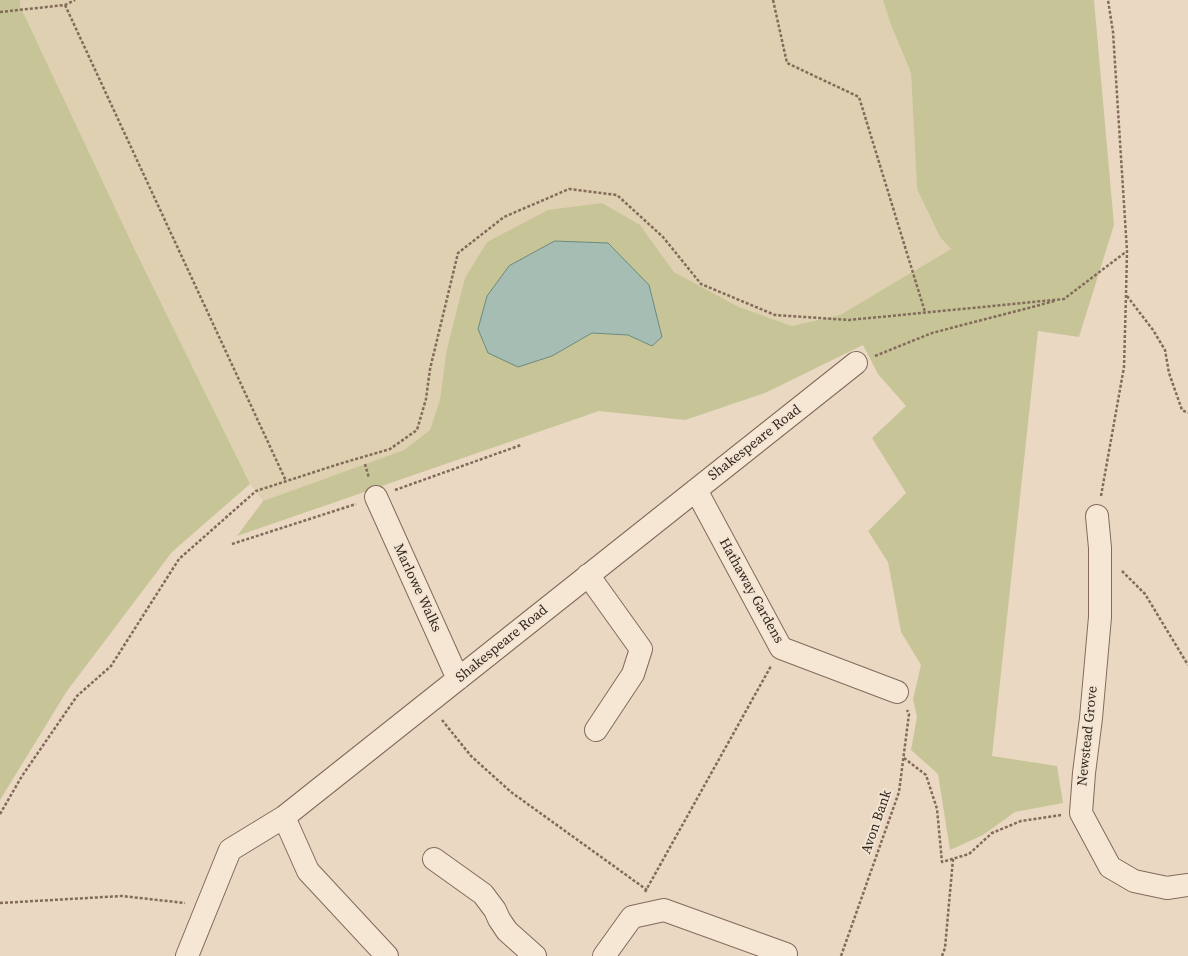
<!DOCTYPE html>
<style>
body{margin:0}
canvas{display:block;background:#ead8c3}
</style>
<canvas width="1188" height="956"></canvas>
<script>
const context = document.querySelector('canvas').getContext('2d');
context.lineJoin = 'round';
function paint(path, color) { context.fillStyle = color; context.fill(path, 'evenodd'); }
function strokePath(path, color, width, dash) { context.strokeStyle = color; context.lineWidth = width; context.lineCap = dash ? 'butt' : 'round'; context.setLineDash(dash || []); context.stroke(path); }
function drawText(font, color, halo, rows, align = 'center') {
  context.font = font + ' "Source Serif 4",serif'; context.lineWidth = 4; context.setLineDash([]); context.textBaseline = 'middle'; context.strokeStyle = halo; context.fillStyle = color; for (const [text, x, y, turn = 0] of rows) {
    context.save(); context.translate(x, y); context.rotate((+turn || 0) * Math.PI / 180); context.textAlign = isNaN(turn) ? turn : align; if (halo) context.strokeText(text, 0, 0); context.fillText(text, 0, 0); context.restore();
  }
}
const farmland = new Path2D(`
 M 20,0 L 883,0 L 891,25 L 911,73 L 917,189 L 940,237 L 951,249 L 840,315 L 792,326 L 739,307 L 674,272 L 640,225 L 446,353 L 440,399 L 430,430 L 404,450 L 263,501 L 250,484 L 135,250 L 20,6 Z`);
const green = new Path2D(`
 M 0,0 L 20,0 L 20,6 L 135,250 L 250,484 L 172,552 L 67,691 L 0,800 Z
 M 883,0 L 1094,0 L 1114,225 L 1079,337 L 1038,331 L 992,756 L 1057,766 L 1063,803 L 1015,812 L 983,835 L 950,850 L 938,774 L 911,750 L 917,717 L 913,699 L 921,665 L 901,632 L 888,562 L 868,531 L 906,493 L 872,438 L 906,406 L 878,374 L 863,345 L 765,393 L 685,420 L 599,411 L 237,536 L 263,501 L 404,450 L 430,430 L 440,399 L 446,353 L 465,278 L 487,242 L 548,210 L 602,203 L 640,225 L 674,272 L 739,307 L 792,326 L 840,315 L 951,249 L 940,237 L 917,189 L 911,73 L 891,25 ZM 649,285 L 652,346 L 628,335 L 592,333 Z`);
const water = new Path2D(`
 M 555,241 L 608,243 L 649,285 L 662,337 L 652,346 L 628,335 L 592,333 L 552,356 L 518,367 L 488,353 L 478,329 L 487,296 L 509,266 Z`);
const path = new Path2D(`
 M 773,0 L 787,63 L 859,97 L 925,312
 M 65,5 L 286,481
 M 0,12 L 65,5 L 75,0
 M 1127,296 L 1153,330 L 1165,350 L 1169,373 L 1182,410 L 1188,413
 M 875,356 L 932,333 L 1055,301
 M 365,464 L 369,478
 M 395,490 L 521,445
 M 1101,496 L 1124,367 L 1126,295 L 1127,251 L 1113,32 L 1108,0
 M 232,544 L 356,504
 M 1122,571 L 1145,594 L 1188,665
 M 442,720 L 471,756 L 511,792 L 647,890
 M 904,758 L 926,775 L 937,809 L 942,862 L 969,854 L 992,833 L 1021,821 L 1061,815
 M 0,814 L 22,776 L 77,696 L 111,666 L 179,559 L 256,491 L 339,464 L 390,449 L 417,430 L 426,399 L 430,369 L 458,253 L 504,217 L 569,189 L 617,195 L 663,237 L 701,284 L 775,315 L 849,320 L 1064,299 L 1127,251
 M 645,892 L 771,666
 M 0,903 L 122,896 L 185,903
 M 841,956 L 899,792 L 909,714 L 907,710
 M 942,956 L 945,948 L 953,859`);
const minor = new Path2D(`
 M 696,490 L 781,648 L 897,692
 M 376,497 L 458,679
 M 1097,516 L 1100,548 L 1100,617 L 1091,718 L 1084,773 L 1081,813 L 1110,867 L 1134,881 L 1167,888 L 1188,885
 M 588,575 L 641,649 L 633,674 L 596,730
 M 434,859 L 483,894 L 495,910 L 499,919 L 507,931 L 535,956
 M 187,956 L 230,850 L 284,817
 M 387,956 L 308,871 L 284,817 L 856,363
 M 604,956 L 632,917 L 664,910 L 786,954`);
const streetNames = [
 ["Shakespeare Road",755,443,-38],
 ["Marlowe Walks",417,588,65],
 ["Hathaway Gardens",751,591,61],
 ["Shakespeare Road",502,644,-39],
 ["Newstead Grove",1088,736,-84],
 ["Avon Bank",877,822,-71]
];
paint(farmland, '#dfd0b1');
paint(green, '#c7c598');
paint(water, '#a5bdb2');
strokePath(water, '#6d8a7e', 1);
strokePath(minor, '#836a5b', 24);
strokePath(path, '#836a5b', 2.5, [3, 2]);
strokePath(minor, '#f6e7d5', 22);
drawText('14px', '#34251e', '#f2e4d2', streetNames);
</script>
